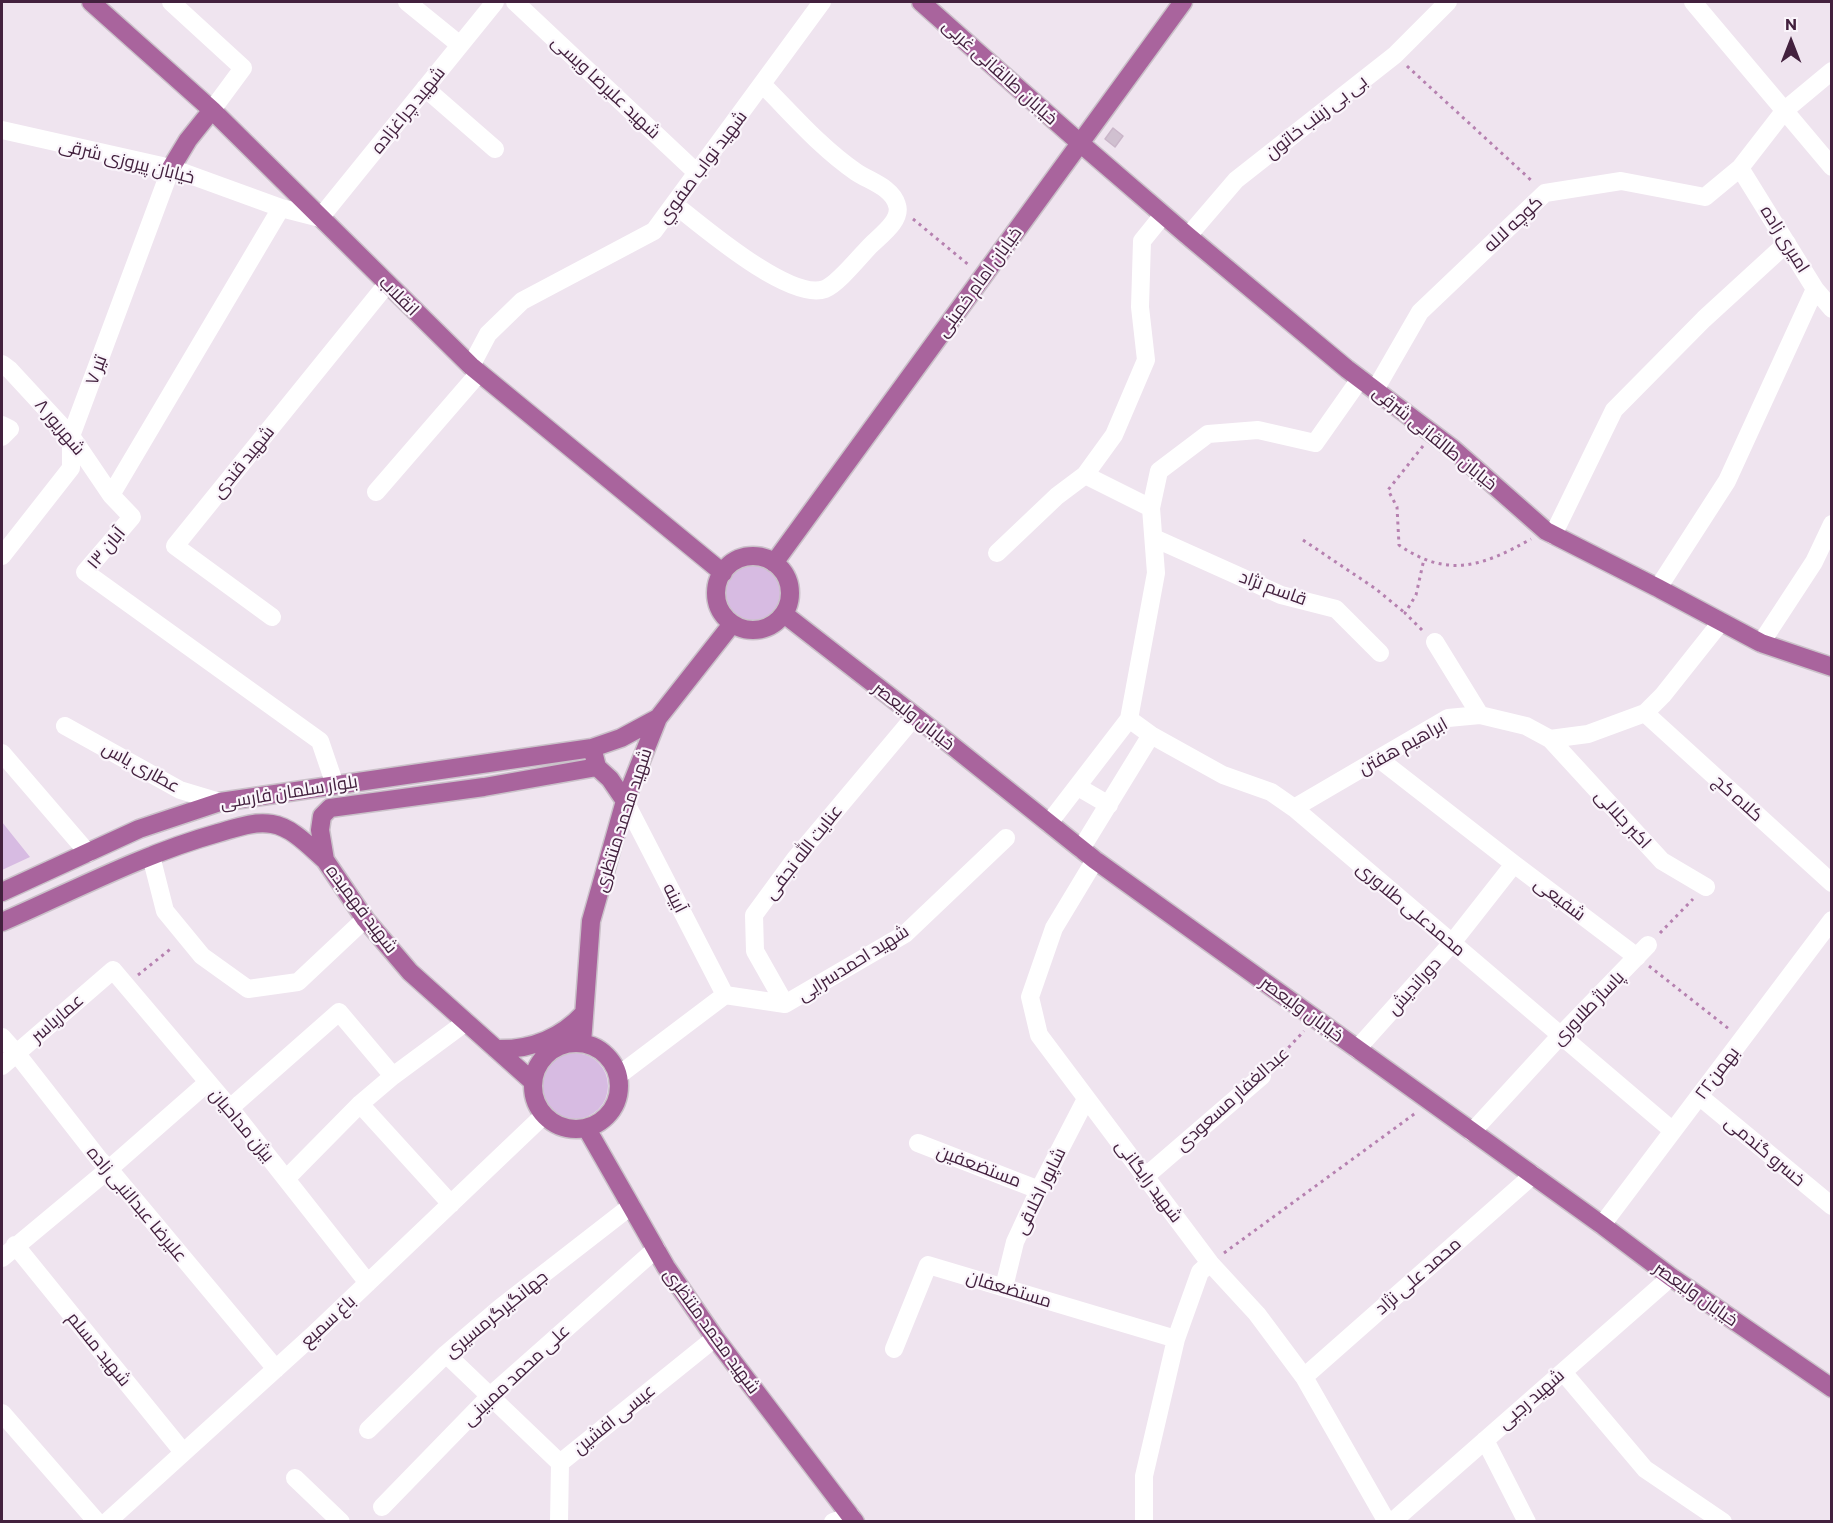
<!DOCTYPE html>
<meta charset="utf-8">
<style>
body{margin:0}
#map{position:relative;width:1833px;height:1523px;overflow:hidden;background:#efe4ef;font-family:Commissioner,sans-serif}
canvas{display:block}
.frame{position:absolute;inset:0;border:3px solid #43213e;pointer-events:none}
.north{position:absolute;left:1761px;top:12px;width:60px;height:60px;-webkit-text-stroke:4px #faf5fb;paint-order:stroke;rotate:0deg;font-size:16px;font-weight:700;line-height:24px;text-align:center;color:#43213e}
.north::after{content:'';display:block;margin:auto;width:21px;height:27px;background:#43213e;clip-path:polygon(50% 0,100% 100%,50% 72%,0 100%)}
</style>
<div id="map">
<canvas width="1833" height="1523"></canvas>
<div class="frame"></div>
<div class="north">N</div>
</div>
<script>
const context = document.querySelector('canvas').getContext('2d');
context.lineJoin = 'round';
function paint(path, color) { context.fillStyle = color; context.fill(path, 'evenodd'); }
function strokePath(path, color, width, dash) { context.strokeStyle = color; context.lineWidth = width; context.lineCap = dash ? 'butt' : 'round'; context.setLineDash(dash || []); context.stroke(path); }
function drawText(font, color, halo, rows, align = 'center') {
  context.font = font + ' Commissioner,Cairo,sans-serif'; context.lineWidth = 4.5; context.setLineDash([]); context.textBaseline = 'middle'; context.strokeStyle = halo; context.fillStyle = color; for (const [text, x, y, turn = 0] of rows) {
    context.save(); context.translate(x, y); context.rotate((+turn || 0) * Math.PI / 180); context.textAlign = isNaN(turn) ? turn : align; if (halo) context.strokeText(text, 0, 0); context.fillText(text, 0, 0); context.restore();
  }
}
const green = new Path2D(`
 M723 594a31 31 0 1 1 62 0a31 31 0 1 1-62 0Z
 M 2,822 L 30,857 L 2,870 Z
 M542 1086a33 33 0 1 1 66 0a33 33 0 1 1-66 0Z`);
const building = new Path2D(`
 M 1113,128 L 1123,136 L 1115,147 L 1105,139 Z`);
const path = new Path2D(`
 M 1407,66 L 1533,182
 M 913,219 L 970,266
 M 1423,446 L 1388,490 L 1397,507 L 1399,545 C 1448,579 1483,566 1531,539
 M 1303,540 L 1376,589 L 1405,613
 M 1422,630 L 1405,613 L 1416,595 L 1424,559
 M 1660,933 L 1693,899
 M 1649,966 L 1729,1029
 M 138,975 L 173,947
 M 1273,1064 L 1304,1031
 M 1224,1253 L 1417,1112`);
const minor = new Path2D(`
 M 171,2 L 243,68 L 212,110
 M 407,2 L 460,45
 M 515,2 L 697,173
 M 1693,2 L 1832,167
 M 425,88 L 495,149
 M 2,130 L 171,168 L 281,208 L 320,218 L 495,2
 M 1740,168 L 1815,289 L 1832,309
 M 674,204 C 702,226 790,302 825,289 C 838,284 861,255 871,245 C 881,235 902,220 897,205 C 892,187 869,181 856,172 C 820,147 793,115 763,85
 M 281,208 L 111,495 L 132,517 L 85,572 L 320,741 L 335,785
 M 1188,236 L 1236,180 L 1395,55 L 1448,2
 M 2,364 L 10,370 L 71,436 L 111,495
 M 471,366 L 488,334 L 522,301 L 654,231 L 822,2
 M 1375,390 L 1420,312 L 1545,193 L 1621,181 L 1705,197 L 1740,168 L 1785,110 L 1832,71
 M 2,425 L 10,429 L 2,437
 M 376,492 L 479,373
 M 1151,508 L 1085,475 L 1114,435 L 1146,360 L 1140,307 L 1142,241 L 1163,215
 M 1553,535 L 1614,410 L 1704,319 L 1787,243
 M 1154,538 L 1281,595 L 1336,609 L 1380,653
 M 997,553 L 1057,496 L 1085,475
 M 2,556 L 71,468 L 71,436 L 171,168
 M 1658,588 L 1727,481 L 1815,289
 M 272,617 L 175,546 L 387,284
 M 1435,642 L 1480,715
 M 1761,643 L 1814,562 L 1832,524
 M 1645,713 L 1832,883
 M 1129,719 L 1151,735 L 1223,775 L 1271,792 L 1294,808 L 1673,1131
 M 65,726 L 180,790 L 220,802
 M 1550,739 L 1662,861 L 1706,887
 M 2,753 L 88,853
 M 1379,759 L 1514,864 L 1637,957
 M 1078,787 L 1109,805
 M 625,801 L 725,995
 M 1294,808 L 1448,718 L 1480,715 L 1526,726 L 1550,739 L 1588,734 L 1645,713 L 1663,695 L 1721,622
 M 1049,823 L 1129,719 L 1156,573 L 1151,508 L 1159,471 L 1208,434 L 1258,430 L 1315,443 L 1360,379
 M 1081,849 L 1151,735
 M 151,856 L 165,911 L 202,956 L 248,989 L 298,982 L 365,919
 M 1095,860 L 1054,928 L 1030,997 L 1039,1035 L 1210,1263 L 1257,1314 L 1304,1377 L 1387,1522
 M 785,1004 L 755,951 L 754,915 L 795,859 L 915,716
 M 2,1037 L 17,1054 L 99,1159 L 109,1169 L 276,1369
 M 1357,1049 L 1452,943 L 1514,864
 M 2,1066 L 113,970 L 230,1108 L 368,1283
 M 619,1075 L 725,995 L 785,1004 L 905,934 L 1006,838
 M 1699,1096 L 1832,1206
 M 360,1104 L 451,1204
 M 230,1108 L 339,1012 L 393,1076
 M 1472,1132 L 1560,1036 L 1648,945
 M 918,1143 L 1039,1190
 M 1146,1176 L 1262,1076
 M 286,1179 L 360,1104 L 393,1076 L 466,1022
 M 1602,1225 L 1832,920
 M 15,1245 L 183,1452
 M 2,1258 L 109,1169 L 207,1083
 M 1004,1287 L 1015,1242 L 1039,1190 L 1086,1099
 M 894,1349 L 928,1265 L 1176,1339
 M 446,1354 L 560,1463
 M 1563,1372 L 1645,1469 L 1723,1522
 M 1304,1377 L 1533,1175
 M 2,1413 L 97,1522
 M 368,1430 L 446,1354 L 501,1307 L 631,1206
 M 1485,1440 L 1527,1522
 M 295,1478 L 341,1522
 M 382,1507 L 490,1396 L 656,1249
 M 107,1522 L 312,1336 L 544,1115
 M 559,1522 L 560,1463 L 715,1338
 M 833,1522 L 851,1516
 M 1144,1522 L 1144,1476 L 1176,1339 L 1200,1272 L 1210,1263
 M 1392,1522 L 1671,1277`);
const major = new Path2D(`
 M 91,2 L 212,110 L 471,366 L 723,573
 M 921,2 L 1080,143 L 1188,236 L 1347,369 L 1453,449 L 1546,531 L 1658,588 L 1761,643 L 1832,667
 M 171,168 L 188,140 L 212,110
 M716 593a37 37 0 1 1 74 0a37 37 0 1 1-74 0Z
 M 774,563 L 1183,2
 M 784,614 L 915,716 L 1095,860 L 1602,1225 L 1671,1277 L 1832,1388
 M 594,755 L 597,767 L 610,779 L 625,801
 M 2,892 L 139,829 L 220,802 L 592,748 L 621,738 L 658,718
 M 2,922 C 73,891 143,854 218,833 C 236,828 253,821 272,824 C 292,827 310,847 325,860
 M533 1086a43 43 0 1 1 86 0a43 43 0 1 1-86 0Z
 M 582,1043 L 591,921 L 625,801 L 658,718 L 732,624
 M 496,1049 C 531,1050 560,1039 584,1013
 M 532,1081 L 410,972 L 365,919 L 325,860 L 320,830 L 322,816 L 330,808 L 484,787 L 597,767
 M 587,1129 L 666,1267 L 715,1338 L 855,1522`);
const streetNames = [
 ["خیابان طالقانی غربی",1000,72,42],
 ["شهید علیرضا ویسی",606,87,43],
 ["شهید چراغزاده",408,110,-51],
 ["بی بی زینب خاتون",1316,117,-38],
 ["خیابان پیروزی شرقی",127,161,14],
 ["شهید نواب صفوي",702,167,-53],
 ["کوچه لاله",1513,224,-43],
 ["امیری زاده",1785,239,58],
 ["خیابان امام خمینی",979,282,-54],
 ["انقلاب",399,296,45],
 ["۷ تیر",96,370,-70],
 ["۸ شهریور",60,427,50],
 ["خیابان طالقانی شرقی",1435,438,39],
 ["شهید قندی",243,462,-51],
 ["۱۳ آبان",106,548,-50],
 ["قاسم نژاد",1273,588,20],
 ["خیابان ولیعصر",914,716,38],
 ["ابراهیم هفتن",1403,746,-29],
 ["عطاری یاس",141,767,29],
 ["بلوار سلمان فارسی",289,792,-9],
 ["کلاه کج",1738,798,42],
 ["اکبر جلالی",1623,819,47],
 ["شهید محمد منتظری",623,820,-72],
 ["عنایت الله نجفی",803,852,-52],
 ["آبینه",675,898,63],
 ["شفیعی",1560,899,37],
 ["شهید فهمیده",362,909,53],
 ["محمدعلی طلاوری",1411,909,40],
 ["شهید احمدسرایی",853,963,-32],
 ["دوراندیش",1414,986,-48],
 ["پاساژ طلاوری",1588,1008,-46],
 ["خیابان ولیعصر",1302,1009,36],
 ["عماریاسر",57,1018,-41],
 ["۲۲بهمن",1717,1073,-53],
 ["عبدالغفار مسعودی",1232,1099,-42],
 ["بیژن مداحیان",242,1125,50],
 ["خسرو گندمی",1765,1151,40],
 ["مستضعفین",979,1166,21],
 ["شهید رایگانی",1149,1181,53],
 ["شاپور اخلاقی",1040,1191,-64],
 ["علیرضا عبدالنبی زاده",137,1204,50],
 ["محمد علی نژاد",1418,1276,-41],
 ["مستضعفان",1009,1289,17],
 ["خیابان ولیعصر",1696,1294,35],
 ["جهانگیرگرمسیری",496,1314,-39],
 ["باغ سمیع",328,1321,-43],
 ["شهید محمد منتظری",712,1331,54],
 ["شهید مسلم",99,1349,51],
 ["علی محمد ممبینی",516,1375,-43],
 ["شهید رجبی",1531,1399,-41],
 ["عیسی افشین",614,1419,-39]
];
paint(green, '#d7bbe2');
paint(building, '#d0c0d0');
strokePath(building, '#cab6c9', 1.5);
strokePath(major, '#cac1c9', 21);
strokePath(path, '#b681b0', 3, [3, 4.5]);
strokePath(minor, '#fff', 18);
strokePath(major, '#a9649d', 18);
drawText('18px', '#43213e', '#faf5fb', streetNames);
</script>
